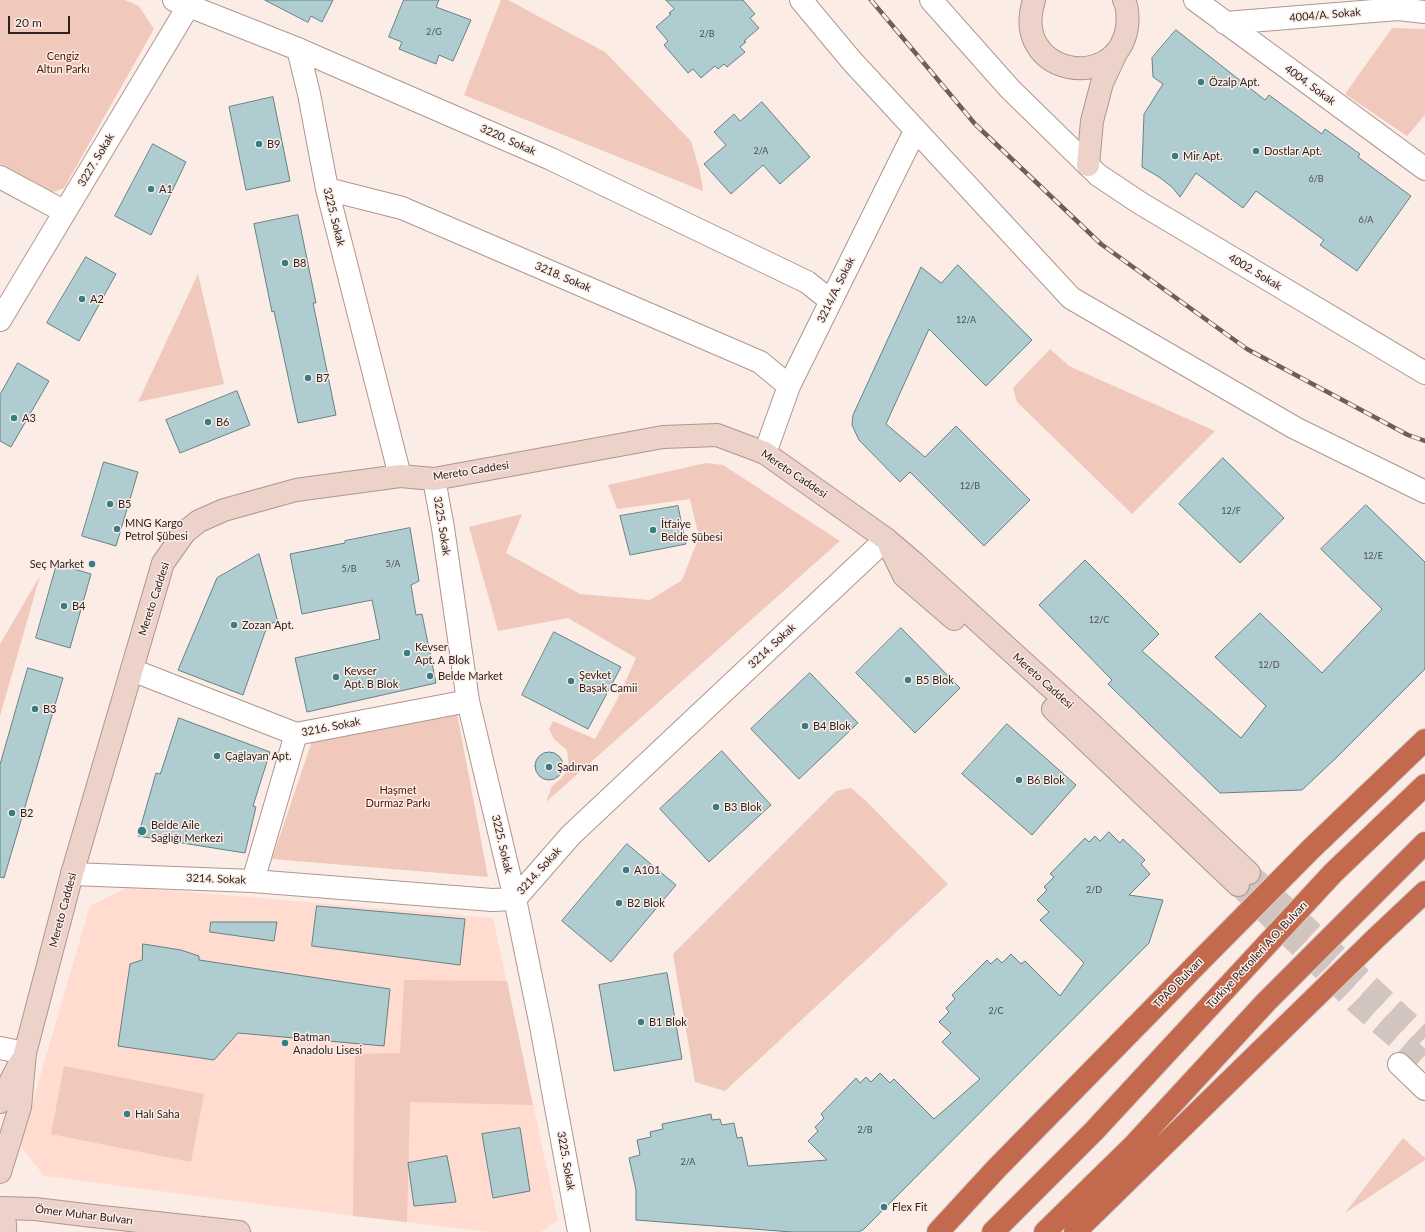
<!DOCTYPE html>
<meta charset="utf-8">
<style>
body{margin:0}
#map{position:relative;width:1425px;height:1232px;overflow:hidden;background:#fcece6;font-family:Lato,sans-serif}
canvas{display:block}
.scale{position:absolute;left:8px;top:16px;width:62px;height:18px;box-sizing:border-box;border:2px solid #2c221f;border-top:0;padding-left:5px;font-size:12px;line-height:14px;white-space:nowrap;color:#2c221f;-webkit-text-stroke:3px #fcece6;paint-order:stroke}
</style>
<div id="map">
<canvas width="1425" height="1232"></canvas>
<div class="scale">20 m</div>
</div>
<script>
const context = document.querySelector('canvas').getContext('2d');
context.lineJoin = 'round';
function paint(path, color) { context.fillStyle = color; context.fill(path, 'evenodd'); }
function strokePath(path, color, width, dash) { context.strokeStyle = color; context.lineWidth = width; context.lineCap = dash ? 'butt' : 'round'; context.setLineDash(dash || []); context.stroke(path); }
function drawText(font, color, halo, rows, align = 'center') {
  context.font = font + ' Lato,sans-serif'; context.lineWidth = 3; context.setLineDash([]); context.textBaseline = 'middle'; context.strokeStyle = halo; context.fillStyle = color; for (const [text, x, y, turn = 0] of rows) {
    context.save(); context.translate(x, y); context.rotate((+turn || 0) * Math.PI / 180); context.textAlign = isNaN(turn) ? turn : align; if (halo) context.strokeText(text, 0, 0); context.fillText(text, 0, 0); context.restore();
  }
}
const built = new Path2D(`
 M 129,887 L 493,918 L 558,1220 L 540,1232 L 489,1232 L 275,1206 L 44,1176 L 20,1145 L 90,906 Z`);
const green = new Path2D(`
 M 0,0 L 125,0 L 139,6 L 154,29 L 64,188 L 50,193 L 0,164 Z
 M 501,0 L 508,0 L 605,52 L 691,141 L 700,172 L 703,191 L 464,95 Z
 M 1392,28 L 1425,29 L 1425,115 L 1407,136 L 1345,94 Z
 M 198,274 L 224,384 L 138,402 Z
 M 1050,349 L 1069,366 L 1215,431 L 1132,514 L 1017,402 L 1013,388 Z
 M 706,463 L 723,465 L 840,541 L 546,802 L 552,786 L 561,779 L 569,768 L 567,750 L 554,739 L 549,729 L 553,721 L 595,739 L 617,700 L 636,658 L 568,618 L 498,631 L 469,527 L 522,514 L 506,553 L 580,594 L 650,600 L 682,580 L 699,537 L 690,499 L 617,509 L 608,485 Z
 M 40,576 L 0,716 L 0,644 Z
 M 456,708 L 488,877 L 272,859 L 312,741 Z
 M 851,788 L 866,801 L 948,884 L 725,1091 L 695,1082 L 673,954 L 836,791 Z
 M 404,980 L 507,981 L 533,1105 L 410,1102 L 407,1222 L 353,1216 L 355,1054 L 400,1053 Z
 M 64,1066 L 204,1094 L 191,1162 L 51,1134 Z
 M 1403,1138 L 1425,1158 L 1425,1160 L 1345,1213 Z`);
const building = new Path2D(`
 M 265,0 L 333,0 L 322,22 L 311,16 L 308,22 Z
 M 404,0 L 439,0 L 436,7 L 471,20 L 453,61 L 439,55 L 436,64 L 399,49 L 402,42 L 389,37 Z
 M 666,0 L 743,0 L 755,14 L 750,18 L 759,28 L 744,41 L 746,42 L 740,47 L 745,52 L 727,67 L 724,64 L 718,69 L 715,66 L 701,78 L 693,69 L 688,73 L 664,45 L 668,41 L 656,27 L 671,14 L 669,13 L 674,9 Z
 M 1176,30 L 1265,100 L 1269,95 L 1322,134 L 1325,129 L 1360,154 L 1358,157 L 1411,196 L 1357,271 L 1320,245 L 1324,240 L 1256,191 L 1243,208 L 1196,173 L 1180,197 L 1172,187 L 1159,177 L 1142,167 L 1144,114 L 1163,84 L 1153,77 L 1152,58 Z
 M 273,97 L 290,181 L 246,190 L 229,107 Z
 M 762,102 L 810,157 L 780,184 L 763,165 L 731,194 L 704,164 L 726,145 L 714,132 L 734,114 L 740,121 Z
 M 153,144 L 186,162 L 151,235 L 115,216 Z
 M 298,215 L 316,303 L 313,303 L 336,415 L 298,423 L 274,311 L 272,312 L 254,224 Z
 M 86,257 L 116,274 L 79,341 L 47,323 Z
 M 958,265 L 1032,340 L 986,386 L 929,329 L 886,424 L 925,457 L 956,426 L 1030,500 L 984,546 L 910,472 L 900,482 L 859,440 L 852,425 L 853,415 L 921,267 L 941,283 Z
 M 18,363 L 49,381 L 11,447 L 0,441 L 0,395 Z
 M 237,391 L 250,425 L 180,453 L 166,420 Z
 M 1223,458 L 1284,518 L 1240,563 L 1179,504 Z
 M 104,462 L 138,472 L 116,546 L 82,536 Z
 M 1366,505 L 1425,562 L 1425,669 L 1335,759 L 1302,790 L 1220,793 L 1108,684 L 1112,680 L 1039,605 L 1085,560 L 1159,634 L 1142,651 L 1241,738 L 1266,706 L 1215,657 L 1260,613 L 1322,673 L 1382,609 L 1321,549 Z
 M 678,506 L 686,544 L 630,555 L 620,516 Z
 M 410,528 L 419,581 L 411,585 L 416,615 L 422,614 L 436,683 L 307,712 L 295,658 L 380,639 L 372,600 L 302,614 L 290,554 L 345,543 L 345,541 Z
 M 259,554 L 278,622 L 272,623 L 265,632 L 243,695 L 178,670 L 217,578 Z
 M 57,564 L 91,574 L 70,648 L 36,638 Z
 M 901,628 L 960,688 L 915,733 L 856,673 Z
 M 554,632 L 621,667 L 588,729 L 522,695 Z
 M 28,668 L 63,678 L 4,878 L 0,877 L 0,765 Z
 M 810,673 L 858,723 L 799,779 L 751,729 Z
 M 179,718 L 270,752 L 253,806 L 256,807 L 245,853 L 138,836 L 156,773 L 160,774 Z
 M 1007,724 L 1076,785 L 1032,835 L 962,774 Z
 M 722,751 L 771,805 L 709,862 L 660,809 Z
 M535 766a14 14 0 1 1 28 0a14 14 0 1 1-28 0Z
 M 1109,832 L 1120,843 L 1123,839 L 1145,860 L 1141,864 L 1150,874 L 1129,895 L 1163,900 L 1149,943 L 864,1229 L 859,1232 L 792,1232 L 636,1220 L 636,1190 L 629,1158 L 640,1155 L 637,1140 L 651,1137 L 650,1132 L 663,1129 L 662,1124 L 711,1114 L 712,1120 L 720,1119 L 722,1125 L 734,1123 L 737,1138 L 742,1137 L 748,1166 L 827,1160 L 808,1141 L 818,1131 L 815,1127 L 824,1118 L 821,1114 L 856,1078 L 860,1083 L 866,1077 L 871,1082 L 880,1073 L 890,1083 L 894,1079 L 934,1119 L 980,1079 L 942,1042 L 951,1033 L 939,1022 L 949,1012 L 946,1008 L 955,999 L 952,995 L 987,960 L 991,964 L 997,958 L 1002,963 L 1011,954 L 1021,964 L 1025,961 L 1060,996 L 1084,963 L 1040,920 L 1049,912 L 1037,900 L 1047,890 L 1044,887 L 1054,877 L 1050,874 L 1085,838 L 1089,842 L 1095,836 L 1100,841 Z
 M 627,844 L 676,885 L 611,962 L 562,921 Z
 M 317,906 L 465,919 L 460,965 L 312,946 Z
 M 211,922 L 277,922 L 274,941 L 210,932 Z
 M 143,944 L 181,950 L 199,956 L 199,960 L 390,989 L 384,1046 L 238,1033 L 214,1060 L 118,1046 L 130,964 L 142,960 Z
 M 667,973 L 682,1059 L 614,1071 L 599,985 Z
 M 520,1128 L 530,1191 L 493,1198 L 482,1134 Z
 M 447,1156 L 456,1202 L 414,1206 L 408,1163 Z`);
const secondaryTunnel = new Path2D(`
 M 1249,873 L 1425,1038
 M 1238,885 L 1355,1002 L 1425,1063`);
const street = new Path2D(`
 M 174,0 L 298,49 L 551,159 L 807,282 L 831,301
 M 801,0 L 851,60 L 1071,298 L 1295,428 L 1425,492
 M 931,0 L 1010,89 L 1098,175 L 1140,203 L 1425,373
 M 1195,0 L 1425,169
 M 1225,23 L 1398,9 L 1425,12
 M 298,49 L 309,94 L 327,189 L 400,476
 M 0,177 L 65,212
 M 327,189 L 402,208 L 760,362 L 789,386
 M 0,320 L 192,0
 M 765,453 L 789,386 L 915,131
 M 434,479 L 443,528 L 468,701 L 515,899 L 541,1026 L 579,1232
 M 132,670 L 296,734 L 468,701
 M 72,874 L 253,881 L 492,900 L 515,899 L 571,835 L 886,539
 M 253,881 L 296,734
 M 0,1048 L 25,1053
 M 1399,1064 L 1425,1089`);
const secondary = new Path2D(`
 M 1034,0 C 1010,75 1117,94 1127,27 C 1128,18 1128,8 1124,0
 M 1088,165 L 1092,121 L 1102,83 L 1117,51
 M 890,547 L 904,576 L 954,619
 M 1053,709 L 1238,885
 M 0,1102 L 20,1063
 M 0,1172 L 20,1107 L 25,1053 L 72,874 L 163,563 L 185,532 L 199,521 L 224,510 L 296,490 L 400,476 L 434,479 L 663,437 L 717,435 L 765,453 L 886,539 L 913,562 L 1089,722 L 1249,873
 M 0,1208 L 35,1209 L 93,1216 L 239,1232
 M 0,1210 C 4,1217 6,1224 5,1232`);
const highway = new Path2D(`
 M 938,1232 L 996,1169 L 1199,962 L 1311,849 L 1425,740
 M 993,1232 L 1094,1131 L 1333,873 L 1425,785
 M 1045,1232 L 1135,1144 L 1266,1002 L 1425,843
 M 1075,1232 L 1376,938 L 1425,892`);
const rail = new Path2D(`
 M 871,0 L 975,124 L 1101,244 L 1247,349 L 1408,435 L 1425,441`);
const markers = [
 [1201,82,4,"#367d86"],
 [259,144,4,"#367d86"],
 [1256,151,4,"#367d86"],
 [1175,156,4,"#367d86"],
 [151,189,4,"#367d86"],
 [285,263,4,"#367d86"],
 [82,299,4,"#367d86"],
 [308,378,4,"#367d86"],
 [14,418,4,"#367d86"],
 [208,422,4,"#367d86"],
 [110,504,4,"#367d86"],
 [117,529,4,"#367d86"],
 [653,530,4,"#367d86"],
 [92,564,4,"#367d86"],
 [64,606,4,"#367d86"],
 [234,625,4,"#367d86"],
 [407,653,4,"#367d86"],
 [430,676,4,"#367d86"],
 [336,677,4,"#367d86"],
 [908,680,4,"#367d86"],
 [571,681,4,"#367d86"],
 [35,709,4,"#367d86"],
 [805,726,4,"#367d86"],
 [217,756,4,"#367d86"],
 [549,767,4,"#367d86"],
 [1019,780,4,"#367d86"],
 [716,807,4,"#367d86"],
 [12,813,4,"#367d86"],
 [142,831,5,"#367d86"],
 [626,870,4,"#367d86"],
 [619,903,4,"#367d86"],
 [641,1022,4,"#367d86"],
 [285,1043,4,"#367d86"],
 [127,1114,4,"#367d86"],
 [884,1207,4,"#367d86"]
];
const numberNames = [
 ["2/G",434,32],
 ["2/B",707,34],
 ["2/A",761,151],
 ["6/B",1316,179],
 ["6/A",1366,220],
 ["12/A",966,320],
 ["12/B",970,486],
 ["12/F",1231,511],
 ["12/E",1373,556],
 ["5/A",393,564],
 ["5/B",349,569],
 ["12/C",1099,620],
 ["12/D",1269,665],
 ["2/D",1094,890],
 ["2/C",996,1011],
 ["2/B",865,1130],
 ["2/A",688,1162]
];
const streetNames = [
 ["4004/A. Sokak",1325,15,-5],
 ["4004. Sokak",1310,85,36],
 ["3220. Sokak",508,140,24],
 ["3227. Sokak",96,160,-59],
 ["3225. Sokak",334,217,76],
 ["4002. Sokak",1255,272,31],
 ["3218. Sokak",563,277,23],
 ["3214/A. Sokak",836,290,-64],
 ["Mereto Caddesi",471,471,-9],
 ["Mereto Caddesi",794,474,34],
 ["3225. Sokak",442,526,81],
 ["Mereto Caddesi",154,599,-72],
 ["3214. Sokak",772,646,-43],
 ["Mereto Caddesi",1043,681,42],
 ["3216. Sokak",331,727,-11],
 ["3225. Sokak",502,844,77],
 ["3214. Sokak",539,871,-48],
 ["3214. Sokak",216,879,2],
 ["Mereto Caddesi",63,910,-75],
 ["Türkiye Petrolleri A.O. Bulvarı",1257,955,-47],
 ["TPAO Bulvarı",1178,983,-46],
 ["3225. Sokak",566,1161,80],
 ["Ömer Muhar Bulvarı",84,1215,7]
];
const parkNames = [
 ["Cengiz",63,56],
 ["Altun Parkı",63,69],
 ["Haşmet",398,790],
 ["Durmaz Parkı",398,803]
];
const poiNames = [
 ["Özalp Apt.",1209,82],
 ["B9",267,144],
 ["Dostlar Apt.",1264,151],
 ["Mir Apt.",1183,156],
 ["A1",159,189],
 ["B8",293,263],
 ["A2",90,299],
 ["B7",316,378],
 ["A3",22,418],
 ["B6",216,422],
 ["B5",118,504],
 ["MNG Kargo",125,523],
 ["Petrol Şübesi",125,536],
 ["İtfaiye",661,524],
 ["Belde Şübesi",661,537],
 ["Seç Market",84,564,"right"],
 ["B4",72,606],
 ["Zozan Apt.",242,625],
 ["Kevser",415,647],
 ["Apt. A Blok",415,660],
 ["Kevser",344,671],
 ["Apt. B Blok",344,684],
 ["Şevket",579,675],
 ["Başak Camii",579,688],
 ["Belde Market",438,676],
 ["B5 Blok",916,680],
 ["B3",43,709],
 ["B4 Blok",813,726],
 ["Çağlayan Apt.",225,756],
 ["Şadırvan",557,767],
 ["B6 Blok",1027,780],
 ["B3 Blok",724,807],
 ["B2",20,813],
 ["Belde Aile",151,825],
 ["Sağlığı Merkezi",151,838],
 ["A101",634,870],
 ["B2 Blok",627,903],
 ["B1 Blok",649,1022],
 ["Batman",293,1037],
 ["Anadolu Lisesi",293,1050],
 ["Halı Saha",135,1114],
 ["Flex Fit",892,1207]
];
paint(built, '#ffdbd0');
paint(green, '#f0c9bc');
paint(building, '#afcdd1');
strokePath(building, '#658185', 1);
strokePath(secondaryTunnel, '#d2c4be', 22, [22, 11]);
strokePath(street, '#af968e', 24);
strokePath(secondary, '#af968e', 24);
strokePath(highway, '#d1cece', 24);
strokePath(street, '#fff', 22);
strokePath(secondary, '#edd2ca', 22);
strokePath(highway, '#c36a4e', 22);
strokePath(rail, '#6b5f5b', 4.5);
strokePath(rail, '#fcece6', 3, [9]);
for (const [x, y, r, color] of markers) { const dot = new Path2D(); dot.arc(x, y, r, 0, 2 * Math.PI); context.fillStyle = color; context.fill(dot); strokePath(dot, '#fcece6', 1.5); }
drawText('9px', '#4d4d4c', null, numberNames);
drawText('11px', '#2c221f', '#fcece6', streetNames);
drawText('11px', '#4c1603', '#fcece6', parkNames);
drawText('11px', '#2c221f', '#fcece6', poiNames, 'left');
</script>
